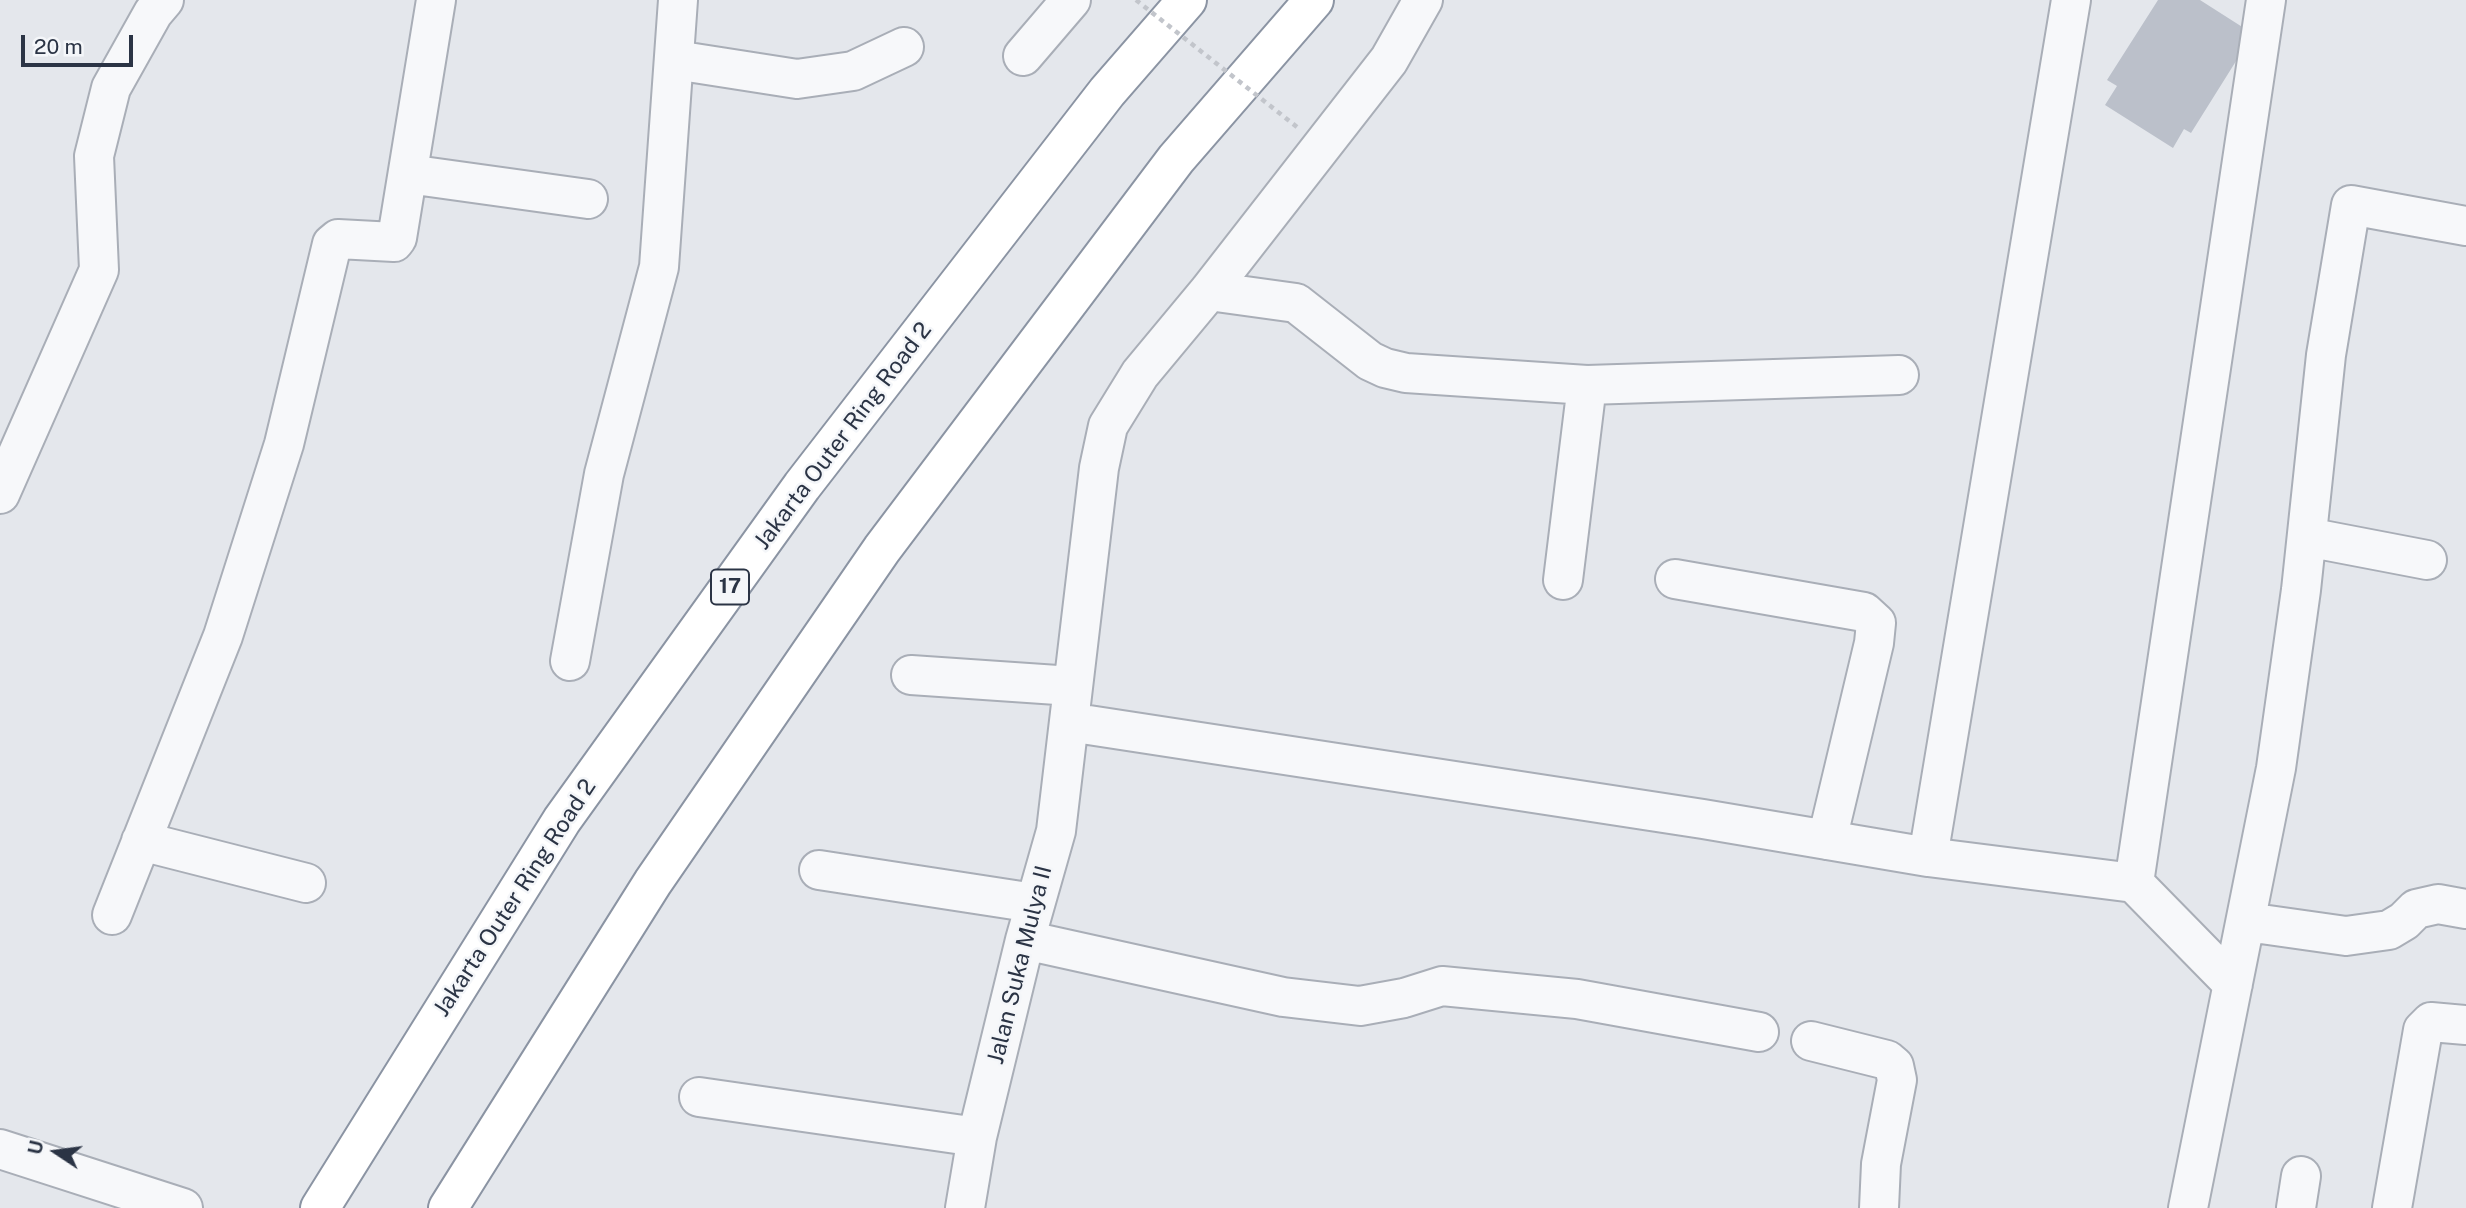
<!DOCTYPE html>
<style>
body{margin:0}
#map{position:relative;width:2466px;height:1208px;overflow:hidden;background:#e4e7ec;font-family:"Public Sans",sans-serif}
canvas{display:block}
.north{position:absolute;left:21px;top:1117px;width:70px;height:70px;-webkit-text-stroke:5px #f4f6f9;paint-order:stroke;rotate:283deg;font-size:19px;font-weight:700;line-height:28px;text-align:center;color:#2b3445}
.north::after{content:'';display:block;margin:auto;width:24px;height:32px;background:#2b3445;clip-path:polygon(50% 0,100% 100%,50% 72%,0 100%)}
.scale{position:absolute;left:21px;top:35px;width:112px;height:32px;box-sizing:border-box;border:4px solid #2b3445;border-top:0;padding-left:9px;font-size:21px;line-height:24px;white-space:nowrap;color:#2b3445;-webkit-text-stroke:5px #f4f6f9;paint-order:stroke}
</style>
<div id="map">
<canvas width="2466" height="1208"></canvas>
<div class="north">U</div>
<div class="scale">20 m</div>
</div>
<script>
const context = document.querySelector('canvas').getContext('2d');
context.lineJoin = 'round';
function paint(path, color) { context.fillStyle = color; context.fill(path, 'evenodd'); }
function strokePath(path, color, width, dash) { context.strokeStyle = color; context.lineWidth = width; context.lineCap = dash ? 'butt' : 'round'; context.setLineDash(dash || []); context.stroke(path); }
function drawText(font, color, halo, rows, align = 'center') {
  context.font = font + ' "Public Sans",sans-serif'; context.lineWidth = 5; context.setLineDash([]); context.textBaseline = 'middle'; context.strokeStyle = halo; context.fillStyle = color; for (const [text, x, y, turn = 0] of rows) {
    context.save(); context.translate(x, y); context.rotate((+turn || 0) * Math.PI / 180); context.textAlign = isNaN(turn) ? turn : align; if (halo) context.strokeText(text, 0, 0); context.fillText(text, 0, 0); context.restore();
  }
}
const building = new Path2D(`
 M 2158,0 L 2200,0 L 2247,30 L 2248,42 L 2191,133 L 2184,129 L 2173,148 L 2105,105 L 2117,86 L 2107,80 Z`);
const minor = new Path2D(`
 M 1023,56 L 1071,0
 M 675,60 L 797,79 L 853,71 L 904,47
 M 408,174 L 588,199
 M 1209,291 L 1296,303 L 1370,361 L 1385,368 L 1406,373 L 1587,385 L 1899,375
 M 0,494 L 99,270 L 94,156 L 111,88 L 153,13 L 164,0
 M 2307,537 L 2427,560
 M 1675,579 L 1864,612 L 1876,623 L 1874,643 L 1827,840
 M 1563,580 L 1587,385
 M 570,661 L 604,474 L 659,267 L 678,0
 M 911,675 L 1072,686
 M 1069,722 L 1703,819 L 1928,857 L 2134,883
 M 141,841 L 306,883
 M 1928,857 L 2071,0
 M 819,870 L 1034,903
 M 2134,883 L 2266,0
 M 2134,883 L 2233,984
 M 112,915 L 223,636 L 284,444 L 332,244 L 338,239 L 394,242 L 397,238 L 436,0
 M 2247,922 L 2346,936 L 2389,930 L 2404,921 L 2416,909 L 2438,904 L 2466,909
 M 1025,940 L 1283,997 L 1360,1006 L 1404,998 L 1442,986 L 1577,999 L 1759,1032
 M 1811,1041 L 1887,1060 L 1894,1066 L 1897,1080 L 1881,1164 L 1879,1208
 M 699,1097 L 977,1137
 M 0,1149 L 183,1208
 M 965,1208 L 977,1137 L 1025,940 L 1056,831 L 1099,468 L 1108,426 L 1140,374 L 1209,291 L 1389,60 L 1423,0
 M 2188,1208 L 2276,768 L 2301,590 L 2326,355 L 2351,205 L 2466,226
 M 2296,1208 L 2301,1176
 M 2392,1208 L 2423,1030 L 2431,1022 L 2466,1025`);
const highway = new Path2D(`
 M 320,1208 L 562,820 L 802,486 L 1107,92 L 1187,0
 M 448,1208 L 653,882 L 882,549 L 1176,159 L 1314,0`);
const pathBridge = new Path2D(`
 M 1136,0 L 1297,127`);
const shields = [
 [730,587,38]
];
const shieldNames = [
 ["17",730,587]
];
const streetNames = [
 ["Jakarta Outer Ring Road 2",843,436,-53],
 ["Jakarta Outer Ring Road 2",515,898,-57],
 ["Jalan Suka Mulya II",1020,965,-76]
];
paint(building, '#bbc0ca');
strokePath(minor, '#a9aeb7', 42);
strokePath(highway, '#8b94a3', 42);
strokePath(minor, '#f7f8fa', 38);
strokePath(highway, '#fff', 38);
strokePath(pathBridge, '#c2c5cb', 4.5, [5, 5]);
for (const [x, y, w] of shields) { const box = new Path2D(); box.roundRect(x - w / 2, y - 17.5, w, 35, 5); context.fillStyle = '#f4f6f9'; context.fill(box); strokePath(box, '#2b3445', 2); }
drawText('bold 21px', '#2b3445', null, shieldNames);
drawText('23px', '#2b3445', '#f4f6f9', streetNames);
</script>
